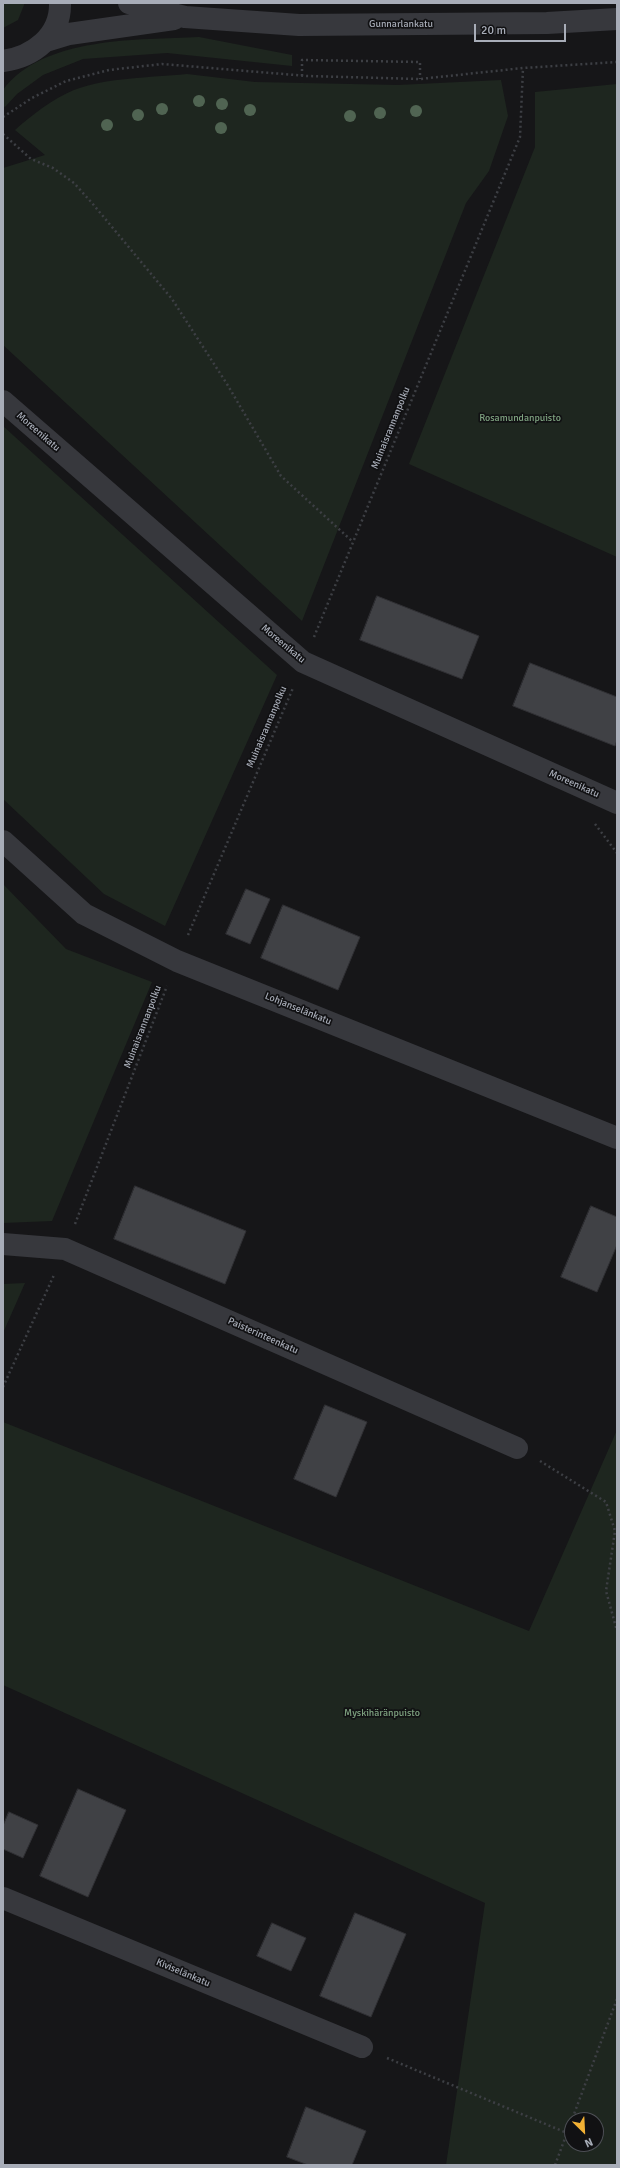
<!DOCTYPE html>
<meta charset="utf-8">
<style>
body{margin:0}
#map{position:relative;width:620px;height:2168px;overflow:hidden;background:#161618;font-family:Signika,sans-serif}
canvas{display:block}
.frame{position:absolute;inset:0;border:4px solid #a8adb8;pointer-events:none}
.north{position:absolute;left:564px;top:2112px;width:40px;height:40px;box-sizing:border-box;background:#111113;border:1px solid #4d4f55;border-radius:50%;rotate:156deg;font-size:11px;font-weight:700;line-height:16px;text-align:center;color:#a8adb8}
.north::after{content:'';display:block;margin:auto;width:14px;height:18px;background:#f2b134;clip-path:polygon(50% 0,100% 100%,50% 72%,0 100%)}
.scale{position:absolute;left:474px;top:24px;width:92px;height:18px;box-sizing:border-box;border:2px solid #a8adb8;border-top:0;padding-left:5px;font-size:12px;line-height:14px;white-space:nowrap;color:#a8adb8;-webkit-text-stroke:3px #111113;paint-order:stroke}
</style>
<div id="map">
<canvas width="620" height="2168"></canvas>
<div class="frame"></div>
<div class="north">N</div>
<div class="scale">20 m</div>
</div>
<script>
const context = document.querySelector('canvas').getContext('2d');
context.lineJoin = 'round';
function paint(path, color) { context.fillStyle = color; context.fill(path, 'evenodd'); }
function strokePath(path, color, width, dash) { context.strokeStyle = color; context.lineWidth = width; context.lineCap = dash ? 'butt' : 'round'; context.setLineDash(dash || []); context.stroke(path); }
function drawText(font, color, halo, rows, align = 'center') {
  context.font = font + ' Signika,sans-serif'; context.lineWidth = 3.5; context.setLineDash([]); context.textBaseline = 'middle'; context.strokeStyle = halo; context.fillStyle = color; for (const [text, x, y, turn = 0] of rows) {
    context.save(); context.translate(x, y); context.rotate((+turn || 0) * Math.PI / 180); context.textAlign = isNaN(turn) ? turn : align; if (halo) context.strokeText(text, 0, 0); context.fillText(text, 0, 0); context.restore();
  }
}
const green = new Path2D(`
 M 4,3 L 24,3 L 24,5 L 18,20 L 3,28 Z
 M 199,37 L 292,55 L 292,66 L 167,53 L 83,59 L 43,75 L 17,94 L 5,107 L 3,106 L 3,90 C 43,36 139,40 199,37 Z
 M 187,74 L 255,82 L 398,85 L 501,80 L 508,116 L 489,171 L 466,203 L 302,621 L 3,345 L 3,168 L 45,155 L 15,130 C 32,115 52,99 74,90 C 109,77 149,78 187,74 Z
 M 617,84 L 617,557 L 409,464 L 535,147 L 535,92 Z
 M 3,426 L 277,675 L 165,926 L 104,894 L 3,799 Z
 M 3,884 L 66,949 L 152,982 L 52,1221 L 3,1223 Z
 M 25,1283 L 3,1333 L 3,1284 Z
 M 3,1422 L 529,1631 L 617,1430 L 617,2165 L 446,2165 L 485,1903 L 3,1685 ZM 572,2120 L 596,2120 L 596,2144 L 572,2144 Z`);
const building = new Path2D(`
 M 377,596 L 479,636 L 462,679 L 360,640 Z
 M 530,663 L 617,697 L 617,740 L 615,746 L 513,706 Z
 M 246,889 L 270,899 L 250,944 L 226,934 Z
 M 283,905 L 360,937 L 338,990 L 261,958 Z
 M 135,1186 L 246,1231 L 225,1284 L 114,1239 Z
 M 591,1206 L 617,1217 L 617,1245 L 597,1292 L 561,1277 Z
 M 325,1405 L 367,1422 L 336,1497 L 294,1479 Z
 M 78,1789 L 126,1810 L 88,1897 L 40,1876 Z
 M 9,1812 L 38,1825 L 23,1858 L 3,1849 L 3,1826 Z
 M 355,1913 L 406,1934 L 371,2017 L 320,1996 Z
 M 272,1923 L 306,1938 L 291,1971 L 257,1956 Z
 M 306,2107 L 366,2131 L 352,2165 L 308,2165 L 287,2157 Z`);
const path = new Path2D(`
 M 302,76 L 302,60 L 420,62 L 420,79
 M 3,117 L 32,98 L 66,81 L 109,70 L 162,64 L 307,76 L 420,79 L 523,68 L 617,62
 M 3,134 L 31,159 L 53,168 L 74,183 L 92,203 L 172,299 L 227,384 L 281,476 L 353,542
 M 314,637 L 520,137 L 523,68
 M 595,824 L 617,853
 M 188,935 L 293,688
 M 75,1224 L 167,986
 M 3,1387 L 54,1275
 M 540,1461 L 606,1502 L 615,1531 L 606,1591 L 617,1631
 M 387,2058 L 567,2133
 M 555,2165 L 617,1999`);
const minor = new Path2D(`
 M 3,401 L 303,662 L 617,803
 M 3,841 L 84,914 L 177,961 L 617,1138
 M 3,1244 L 65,1249 L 517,1448
 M 3,1898 L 362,2047`);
const tertiary = new Path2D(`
 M 129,3 L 185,17 L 299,25 L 547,23 L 617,19
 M 46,41 L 69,34 L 174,19
 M 3,61 C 33,57 61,36 60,3`);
const trees = [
 [199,101],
 [222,104],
 [162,109],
 [250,110],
 [416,111],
 [380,113],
 [138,115],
 [350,116],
 [107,125],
 [221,128]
];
const streetNames = [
 ["Gunnarlankatu",401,24],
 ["Muinaisrannanpolku",391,428,-68],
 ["Moreenikatu",38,432,41],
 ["Moreenikatu",283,644,40],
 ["Muinaisrannanpolku",267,727,-67],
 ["Moreenikatu",574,784,24],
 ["Lohjanselänkatu",298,1009,22],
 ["Muinaisrannanpolku",143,1027,-69],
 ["Paisterinteenkatu",263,1336,24],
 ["Kiviselänkatu",183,1973,23]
];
const parkNames = [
 ["Rosamundanpuisto",520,418],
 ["Myskihäränpuisto",382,1713]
];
paint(green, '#1e261f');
paint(building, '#404145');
strokePath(building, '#303034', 1);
strokePath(path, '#3d3f44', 2.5, [2, 3]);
strokePath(minor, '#37383d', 22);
strokePath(tertiary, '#37383d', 22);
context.fillStyle = '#506452';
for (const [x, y] of trees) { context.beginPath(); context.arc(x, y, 6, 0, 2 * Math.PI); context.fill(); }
drawText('10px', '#a8adb8', '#111113', streetNames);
drawText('10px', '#7fa381', '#111113', parkNames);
</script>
